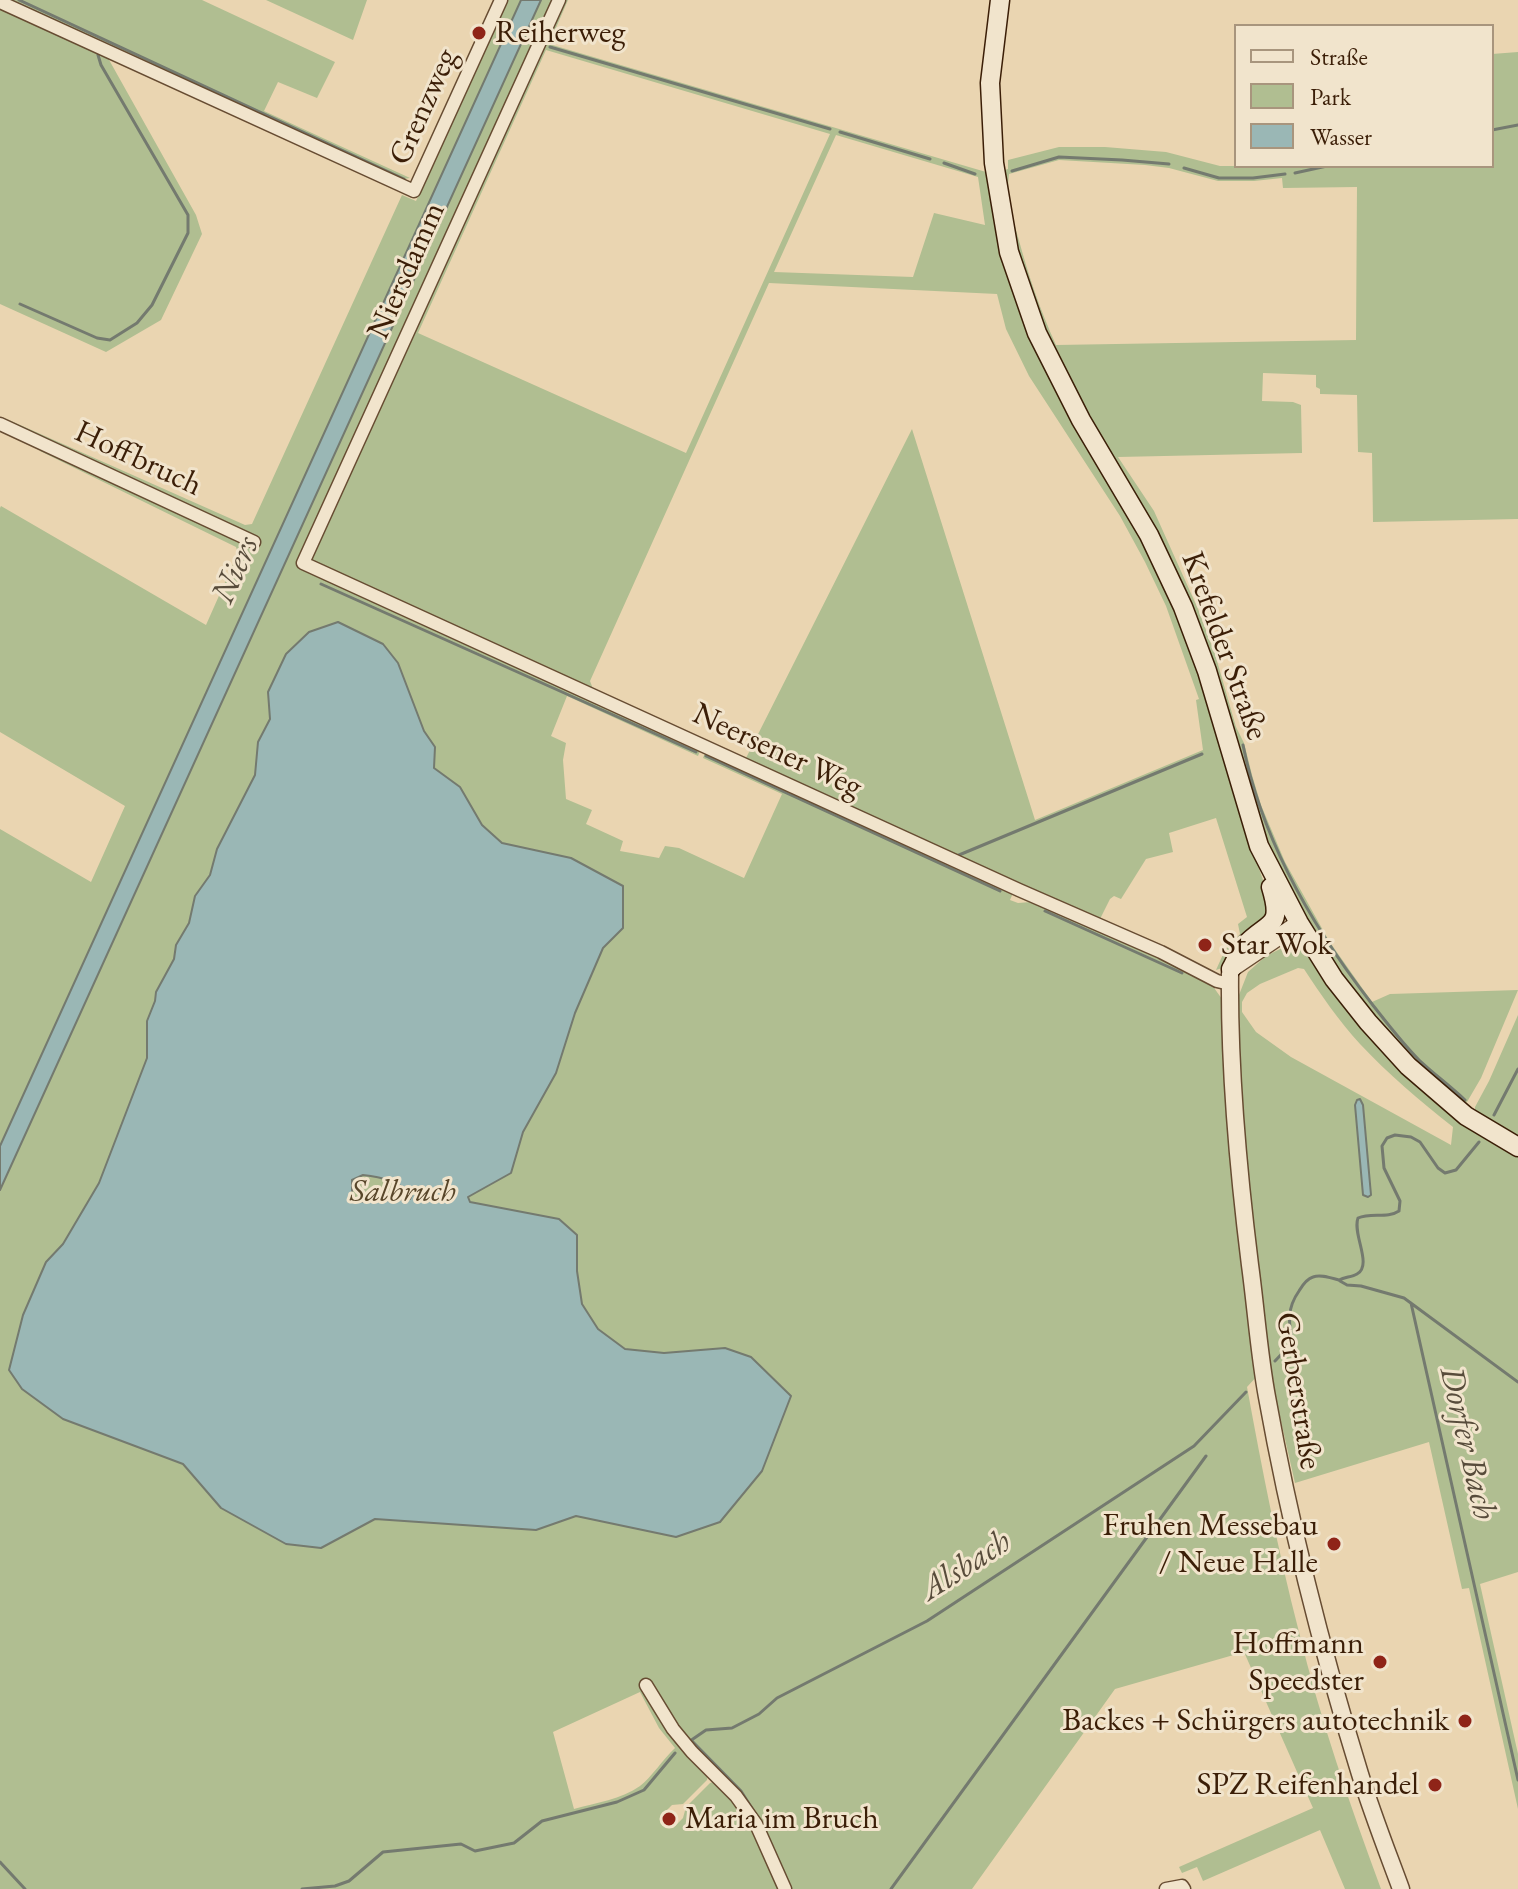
<!DOCTYPE html>
<meta charset="utf-8">
<style>
body{margin:0}
#map{position:relative;width:1518px;height:1889px;overflow:hidden;background:#ead5b1;font-family:"EB Garamond",serif}
canvas{display:block}
.legend{position:absolute;left:1234px;top:24px;width:260px;height:144px;box-sizing:border-box;background:#f1e4cc;border:2px solid #a8957d;margin:0;padding:10px 14px;list-style:none;font-size:24px;color:#3b1e07}
.legend li{display:flex;align-items:center;gap:16px;height:40px}
.legend b{width:40px;border:2px solid #a8957d}
</style>
<div id="map">
<canvas width="1518" height="1889"></canvas>
<ul class="legend">
<li><b style="height:10px;background:#f1e4cc"></b>Straße</li>
<li><b style="height:22px;background:#b0be91"></b>Park</li>
<li><b style="height:22px;background:#9ab7b5"></b>Wasser</li>
</ul>
</div>
<script>
const context = document.querySelector('canvas').getContext('2d');
context.lineJoin = 'round';
function paint(path, color) { context.fillStyle = color; context.fill(path, 'evenodd'); }
function strokePath(path, color, width, dash) { context.strokeStyle = color; context.lineWidth = width; context.lineCap = dash ? 'butt' : 'round'; context.setLineDash(dash || []); context.stroke(path); }
function drawText(font, color, halo, rows, align = 'center') {
  context.font = font + ' "EB Garamond",serif'; context.lineWidth = 6; context.setLineDash([]); context.textBaseline = 'middle'; context.strokeStyle = halo; context.fillStyle = color; for (const [text, x, y, turn = 0] of rows) {
    context.save(); context.translate(x, y); context.rotate((+turn || 0) * Math.PI / 180); context.textAlign = isNaN(turn) ? turn : align; if (halo) context.strokeText(text, 0, 0); context.fillText(text, 0, 0); context.restore();
  }
}
const green = new Path2D(`
 M 10,0 L 202,0 L 335,62 L 317,98 L 278,82 L 264,111 L 410,178 L 397,180 Z
 M 266,0 L 367,0 L 353,40 Z
 M 508,0 L 521,0 L 56,1022 L 283,568 L 541,0 L 568,0 L 549,44 L 986,172 L 990,178 L 1004,263 L 1175,599 L 1208,690 L 1247,835 L 1267,891 L 1268,912 L 1262,923 L 1222,968 L 1216,970 L 1225,950 L 1240,934 L 1238,924 L 1247,917 L 1216,818 L 1169,833 L 1173,852 L 1146,859 L 1121,899 L 1114,896 L 1110,899 L 1099,921 L 697,746 L 700,751 L 698,756 L 567,696 L 551,736 L 566,743 L 563,760 L 566,799 L 592,810 L 586,824 L 623,841 L 620,851 L 659,858 L 665,846 L 679,848 L 744,878 L 782,794 L 703,758 L 705,753 L 714,753 L 1013,893 L 1010,900 L 1018,903 L 1031,902 L 1160,956 L 1212,985 L 1222,999 L 1259,1374 L 1247,1387 C 1262,1469 1278,1551 1299,1632 C 1320,1719 1350,1805 1381,1889 L 1345,1889 L 1320,1830 L 1203,1881 L 1197,1867 L 1182,1873 L 1179,1867 L 1313,1808 L 1244,1652 L 1115,1689 L 972,1889 L 790,1889 L 760,1824 L 708,1773 L 707,1780 L 683,1804 L 672,1805 L 661,1816 L 673,1828 L 683,1818 L 686,1807 L 710,1783 L 716,1781 L 736,1802 L 752,1828 L 780,1889 L 0,1889 L 0,829 L 91,882 L 125,806 L 0,732 L 0,508 L 1,506 L 206,625 L 238,553 L 236,547 L 40,451 L 45,449 L 246,536 L 0,416 L 245,525 L 252,524 L 402,195 L 416,201 ZM 546,50 L 830,134 L 686,453 L 418,333 ZM 836,135 L 978,177 L 985,225 L 934,213 L 913,277 L 774,272 ZM 769,283 L 997,294 L 1006,329 L 1029,376 L 1120,516 L 1145,562 L 1166,606 L 1199,699 L 1196,700 L 1203,750 L 1035,820 L 912,429 L 746,758 L 593,689 L 590,681 ZM 640,1692 L 659,1728 L 675,1748 C 663,1759 651,1778 640,1786 C 622,1799 595,1803 574,1809 L 553,1732 Z
 M 0,7 L 108,58 L 196,215 L 202,234 L 161,320 L 106,352 L 0,304 Z
 M 1518,52 L 1518,519 L 1373,522 L 1372,453 L 1358,452 L 1357,395 L 1320,394 L 1320,389 L 1316,387 L 1316,375 L 1263,373 L 1262,401 L 1293,402 L 1301,405 L 1302,453 L 1118,457 L 1154,511 L 1198,609 L 1215,654 L 1236,727 L 1244,743 L 1252,775 L 1261,805 L 1285,862 L 1329,941 L 1372,1002 L 1390,994 L 1518,990 L 1481,1078 L 1467,1102 L 1463,1105 L 1417,1064 L 1366,1007 L 1321,944 L 1285,880 L 1262,831 L 1217,680 L 1026,293 L 998,172 L 1008,169 L 1008,160 L 1059,147 L 1105,147 L 1166,152 L 1220,166 L 1492,166 L 1492,54 ZM 1059,160 L 1145,165 L 1169,168 L 1218,181 L 1254,181 L 1282,178 L 1283,188 L 1357,187 L 1356,340 L 1056,345 C 1040,310 1028,274 1018,237 C 1012,217 1006,194 1009,174 Z
 M 1290,944 L 1301,949 L 1313,962 L 1353,1017 L 1518,1153 L 1518,1572 L 1480,1584 L 1518,1754 L 1518,1809 L 1469,1588 L 1462,1589 L 1429,1442 L 1295,1483 L 1268,1364 L 1240,1098 L 1237,1000 L 1248,972 L 1266,956 ZM 1298,968 L 1304,969 C 1321,995 1339,1021 1360,1044 C 1388,1074 1420,1101 1453,1127 L 1451,1145 L 1291,1057 L 1256,1032 L 1242,1012 L 1242,1002 L 1247,993 L 1260,984 Z
 M 1518,1015 L 1518,1141 L 1475,1112 L 1475,1107 L 1489,1081 Z`);
const water = new Path2D(`
 M 521,0 L 541,0 L 0,1190 L 0,1146 Z
 M 338,622 L 383,644 L 398,663 L 424,731 L 435,747 L 434,768 L 460,787 L 482,825 L 502,843 L 571,858 L 623,886 L 623,928 L 603,948 L 575,1013 L 556,1073 L 523,1132 L 511,1173 L 468,1197 L 470,1202 L 559,1219 L 577,1235 L 577,1271 L 582,1304 L 598,1329 L 625,1349 L 664,1353 L 725,1348 L 751,1357 L 791,1396 L 762,1471 L 720,1522 L 676,1537 L 576,1516 L 536,1530 L 375,1519 L 321,1548 L 286,1544 L 221,1508 L 183,1464 L 63,1419 L 22,1389 L 9,1370 L 23,1315 L 46,1262 L 63,1244 L 99,1183 L 147,1058 L 147,1021 L 155,1001 L 156,992 L 174,959 L 176,945 L 189,923 L 195,896 L 210,875 L 217,849 L 255,775 L 258,742 L 270,719 L 268,692 L 286,654 L 309,632 ZM 363,1175 C 382,1177 398,1181 412,1195 L 410,1199 L 355,1202 L 352,1195 L 352,1180 Z
 M 1360,1099 L 1363,1105 L 1371,1195 L 1368,1197 L 1363,1195 L 1355,1105 L 1357,1100 Z`);
const stream = new Path2D(`
 M 19,0 L 404,179
 M 550,47 L 830,129
 M 1492,130 L 1518,125
 M 840,132 L 930,159
 M 944,163 L 975,174
 M 1184,168 L 1219,178 L 1253,178 L 1285,174
 M 1012,171 L 1059,157 L 1122,160 L 1169,164
 M 1295,173 L 1327,166
 M 20,304 L 97,338 L 110,340 L 137,323 L 152,305 L 188,233 L 188,215 L 101,65 L 98,55
 M 321,584 L 696,752
 M 1243,745 C 1262,840 1313,928 1372,1004 C 1387,1023 1402,1043 1419,1060 C 1434,1074 1450,1086 1465,1100
 M 706,756 L 1000,891
 M 959,855 L 1202,754
 M 1045,911 L 1182,973
 M 1494,1115 L 1518,1069
 M 1340,1281 L 1347,1285 L 1361,1286 L 1404,1298 L 1518,1382
 M 1411,1303 L 1518,1780
 M 1275,1361 L 1293,1342 C 1288,1323 1287,1308 1299,1291 C 1302,1286 1306,1279 1313,1277 C 1321,1274 1331,1278 1339,1280 C 1345,1277 1352,1277 1357,1274 C 1373,1265 1352,1234 1358,1218 C 1371,1212 1387,1219 1399,1211 L 1400,1201 L 1384,1168 L 1382,1146 L 1387,1138 L 1395,1135 L 1411,1137 L 1420,1142 L 1438,1168 L 1445,1173 L 1456,1170 L 1479,1142
 M 691,1740 L 741,1791 L 753,1810
 M 690,1741 L 706,1730 L 732,1728 L 759,1714 L 777,1698 L 927,1621 L 1194,1446 L 1246,1392
 M 0,1862 L 25,1889
 M 302,1889 L 335,1886 L 349,1881 L 383,1852 L 461,1844 L 475,1851 L 514,1843 L 542,1821 L 617,1802 L 644,1790 L 675,1753
 M 891,1889 L 1206,1456`);
const minor = new Path2D(`
 M 559,0 L 303,563 L 1019,890 L 1161,952 L 1217,981 L 1230,984
 M 0,2 L 414,191 L 501,0
 M 0,424 L 254,542
 M 646,1685 L 673,1729 L 692,1752 L 736,1796 L 756,1824 L 785,1889
 M 1166,1889 L 1182,1886 L 1184,1889`);
const tertiary = new Path2D(`
 M 1299,923 L 1231,969 L 1230,974 C 1229,1071 1238,1169 1250,1265 C 1256,1309 1259,1354 1267,1397 C 1290,1525 1322,1651 1360,1774 C 1372,1813 1387,1851 1401,1889`);
const secondary = new Path2D(`
 M 1000,0 L 990,83 L 994,163 L 1009,252 L 1037,333 L 1081,420 L 1149,535 L 1183,607 L 1207,671 L 1259,846 L 1299,923 L 1334,979 L 1368,1022 L 1408,1066 L 1466,1116 L 1518,1147
 M 1231,969 C 1235,962 1239,952 1244,946 C 1268,920 1284,930 1271,887`);
const markers = [
 [479,33,8,"#8f2418"],
 [1205,945,8,"#8f2418"],
 [1334,1544,8,"#8f2418"],
 [1380,1662,8,"#8f2418"],
 [1465,1721,8,"#8f2418"],
 [1435,1785,8,"#8f2418"],
 [669,1819,8,"#8f2418"]
];
const poiNames = [
 ["Reiherweg",495,33,"left"],
 ["Star Wok",1221,945,"left"],
 ["Fruhen Messebau",1318,1526],
 ["/ Neue Halle",1318,1563],
 ["Hoffmann",1364,1644],
 ["Speedster",1364,1681],
 ["Backes + Schürgers autotechnik",1449,1721],
 ["SPZ Reifenhandel",1419,1785],
 ["Maria im Bruch",685,1819,"left"]
];
const streetNames = [
 ["Grenzweg",424,107,-66],
 ["Niersdamm",407,271,-66],
 ["Hoffbruch",138,459,25],
 ["Krefelder Straße",1224,646,70],
 ["Neersener Weg",777,751,25],
 ["Gerberstraße",1298,1391,81]
];
const parkNames = [
 ["Salbruch",403,1192]
];
const waterNames = [
 ["Niers",236,570,-66],
 ["Dorfer Bach",1467,1443,77],
 ["Alsbach",966,1566,-33]
];
paint(green, '#b0be91');
paint(water, '#9ab7b5');
strokePath(water, '#747a6f', 2);
strokePath(stream, '#747a6f', 3);
strokePath(minor, '#674c32', 15);
strokePath(tertiary, '#674c32', 19);
strokePath(secondary, '#3b1e07', 21);
strokePath(minor, '#f1e4cc', 12);
strokePath(tertiary, '#f1e4cc', 16);
strokePath(secondary, '#f1e4cc', 18);
for (const [x, y, r, color] of markers) { const dot = new Path2D(); dot.arc(x, y, r, 0, 2 * Math.PI); context.fillStyle = color; context.fill(dot); strokePath(dot, '#f1e4cc', 3); }
drawText('32px', '#3b1e07', '#f1e4cc', poiNames, 'right');
drawText('32px', '#3b1e07', '#f1e4cc', streetNames);
drawText('italic 32px', '#58462a', '#f1e4cc', parkNames);
drawText('italic 34px', '#584c3b', '#f1e4cc', waterNames);
</script>
